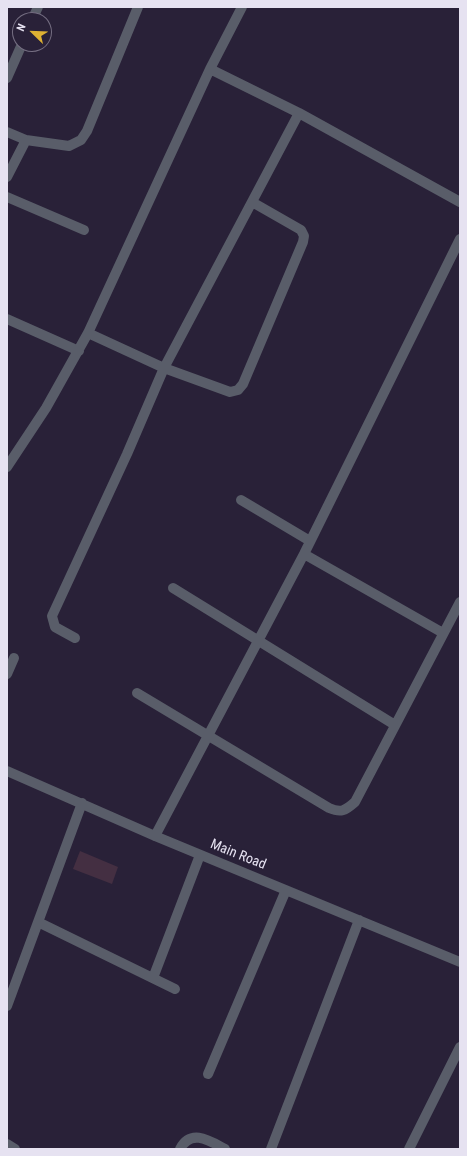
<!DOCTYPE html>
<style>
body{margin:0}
#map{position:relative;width:467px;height:1156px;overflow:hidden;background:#292138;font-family:"Roboto Condensed",sans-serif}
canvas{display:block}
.frame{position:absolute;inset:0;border:8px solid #e6e2f1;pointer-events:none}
.north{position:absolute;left:12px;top:12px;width:40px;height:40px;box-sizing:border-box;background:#292138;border:1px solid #756e82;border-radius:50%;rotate:293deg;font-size:11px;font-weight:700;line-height:16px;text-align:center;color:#e6e2f1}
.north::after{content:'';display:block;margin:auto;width:14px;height:18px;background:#deb133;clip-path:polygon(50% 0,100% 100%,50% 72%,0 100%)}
</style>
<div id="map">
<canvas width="467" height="1156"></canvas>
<div class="frame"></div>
<div class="north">N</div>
</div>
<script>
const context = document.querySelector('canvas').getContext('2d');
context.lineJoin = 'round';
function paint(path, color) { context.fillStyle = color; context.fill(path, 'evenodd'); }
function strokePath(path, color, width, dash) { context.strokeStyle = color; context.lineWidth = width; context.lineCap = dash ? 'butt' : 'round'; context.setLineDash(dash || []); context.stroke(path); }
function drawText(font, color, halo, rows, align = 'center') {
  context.font = font + ' "Roboto Condensed",sans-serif'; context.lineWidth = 3; context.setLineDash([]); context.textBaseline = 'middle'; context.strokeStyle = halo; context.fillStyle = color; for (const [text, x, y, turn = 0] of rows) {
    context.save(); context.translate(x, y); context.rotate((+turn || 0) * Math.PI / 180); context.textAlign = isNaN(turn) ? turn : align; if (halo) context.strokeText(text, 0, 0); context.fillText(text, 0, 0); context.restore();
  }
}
const building = new Path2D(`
 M 80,851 L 118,867 L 112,884 L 73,869 Z`);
const street = new Path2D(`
 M 32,20 L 38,7
 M 210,69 L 299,113
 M 7,78 L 22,44
 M 7,132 L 26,140 L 7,177
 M 26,140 L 69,146 L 81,140 L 87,131 L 138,7
 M 7,197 L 84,230
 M 7,319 L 79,351
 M 88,333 L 164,368 L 299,113 L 460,202
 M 7,467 L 46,408 L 88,333 L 210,69 L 242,7
 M 241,500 L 310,541
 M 304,554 L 443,633
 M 173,588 L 395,725
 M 75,638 L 55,627 L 52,616 L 127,454 L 164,368 L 230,392 L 238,390 L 243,384 L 303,242 L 304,236 L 301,230 L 252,202
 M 7,674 L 14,658
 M 137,693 L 329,808 C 341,813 345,811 355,802 L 460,602
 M 7,771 L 155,836 L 460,962
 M 155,836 L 304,554 L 460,239
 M 38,922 L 175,989
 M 153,978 L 200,855
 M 7,1006 L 82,803
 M 208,1074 L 286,890
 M 7,1144 L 15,1149
 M 180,1149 C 191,1128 210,1141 225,1149
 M 271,1149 L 359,920
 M 409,1149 L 460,1047`);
const streetNames = [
 ["Main Road",238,855,22]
];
paint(building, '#442f42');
strokePath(street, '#595d69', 10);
drawText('14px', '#e6e2f1', '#292138', streetNames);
</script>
